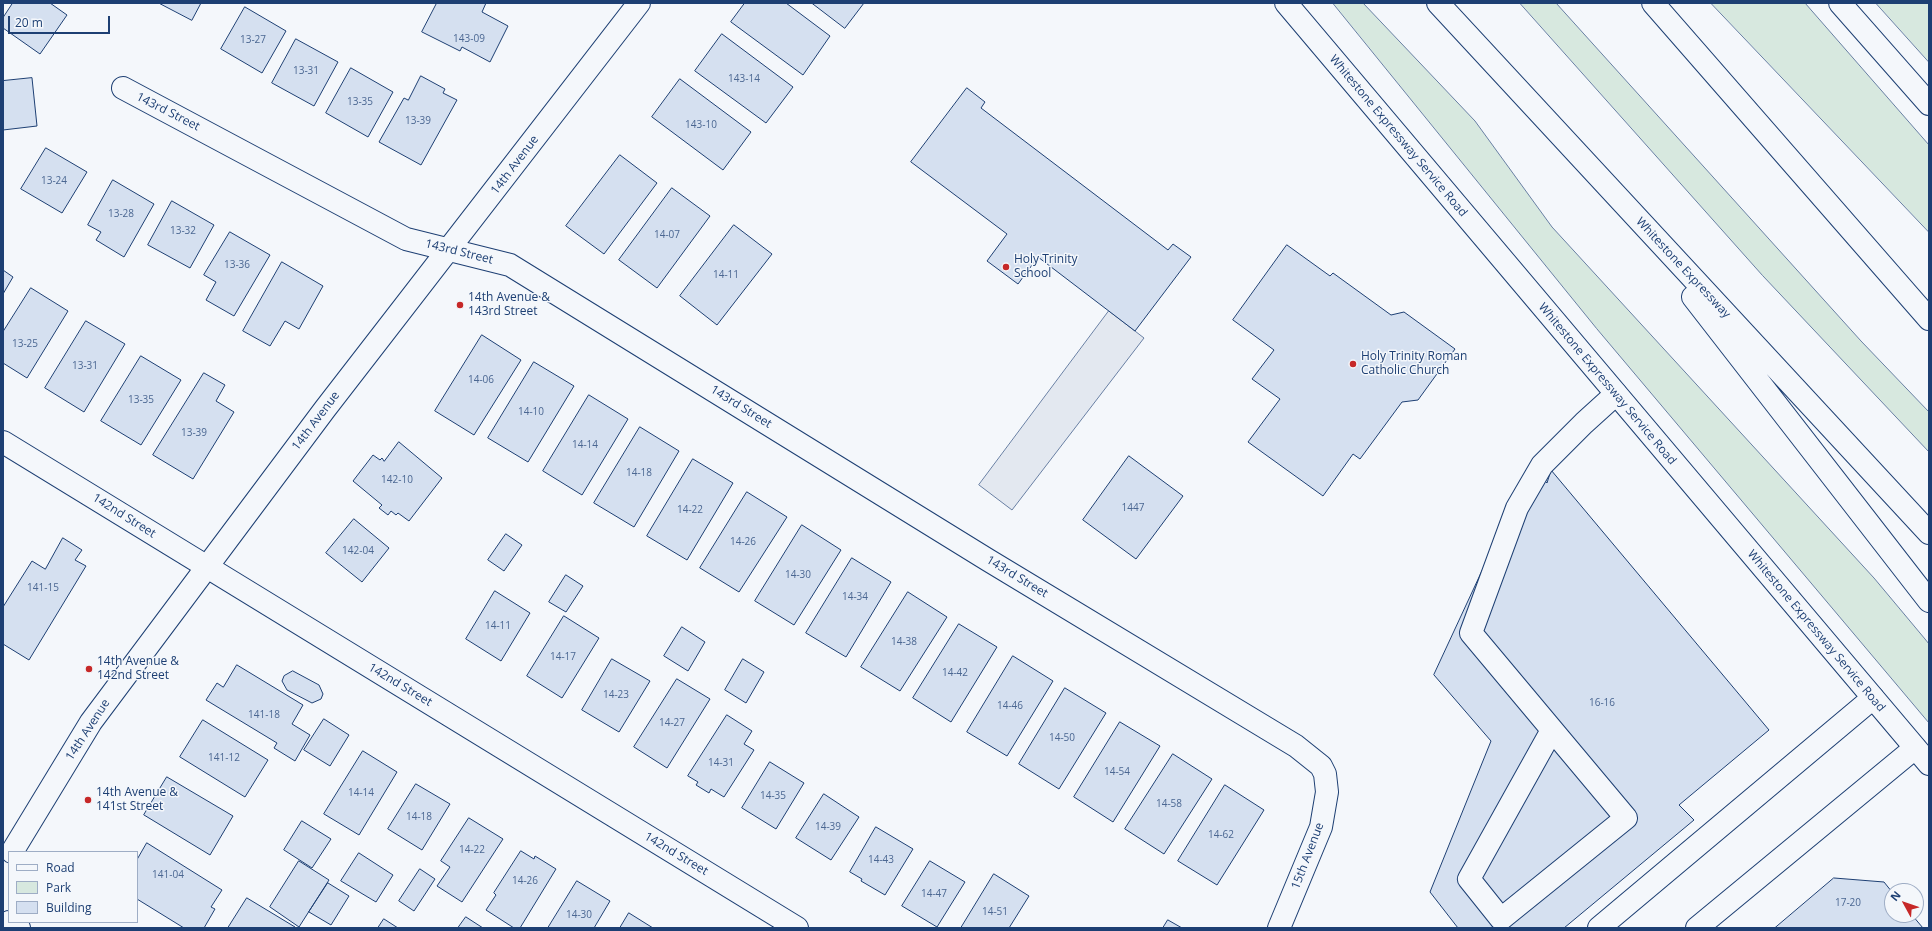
<!DOCTYPE html>
<style>
body{margin:0}
#map{position:relative;width:1932px;height:931px;overflow:hidden;background:#f4f7fb;font-family:"Open Sans",sans-serif}
canvas{display:block}
.frame{position:absolute;inset:0;border:4px solid #1d3f73;pointer-events:none}
.legend{position:absolute;left:8px;top:851px;width:130px;height:72px;box-sizing:border-box;background:#f4f7fb;border:1px solid #9eadc5;margin:0;padding:5px 7px;list-style:none;font-size:12px;color:#1d3f73}
.legend li{display:flex;align-items:center;gap:8px;height:20px}
.legend b{width:20px;border:1px solid #9eadc5}
.north{position:absolute;left:1884px;top:883px;width:40px;height:40px;box-sizing:border-box;background:#f4f7fb;border:1px solid #9eadc5;border-radius:50%;rotate:310deg;font-size:11px;font-weight:700;line-height:16px;text-align:center;color:#1d3f73}
.north::after{content:'';display:block;margin:auto;width:14px;height:18px;background:#c62828;clip-path:polygon(50% 0,100% 100%,50% 72%,0 100%)}
.scale{position:absolute;left:8px;top:16px;width:102px;height:18px;box-sizing:border-box;border:2px solid #1d3f73;border-top:0;padding-left:5px;font-size:12px;line-height:14px;white-space:nowrap;color:#1d3f73;-webkit-text-stroke:3px #f4f7fb;paint-order:stroke}
</style>
<div id="map">
<canvas width="1932" height="931"></canvas>
<div class="frame"></div>
<ul class="legend">
<li><b style="height:5px;background:#f4f7fb"></b>Road</li>
<li><b style="height:11px;background:#d7e8df"></b>Park</li>
<li><b style="height:11px;background:#d5e0f0"></b>Building</li>
</ul>
<div class="north">N</div>
<div class="scale">20 m</div>
</div>
<script>
const context = document.querySelector('canvas').getContext('2d');
context.lineJoin = 'round';
function paint(path, color) { context.fillStyle = color; context.fill(path, 'evenodd'); }
function strokePath(path, color, width, dash) { context.strokeStyle = color; context.lineWidth = width; context.lineCap = dash ? 'butt' : 'round'; context.setLineDash(dash || []); context.stroke(path); }
function drawText(font, color, halo, rows, align = 'center') {
  context.font = font + ' "Open Sans",sans-serif'; context.lineWidth = 3; context.setLineDash([]); context.textBaseline = 'middle'; context.strokeStyle = halo; context.fillStyle = color; for (const [text, x, y, turn = 0] of rows) {
    context.save(); context.translate(x, y); context.rotate((+turn || 0) * Math.PI / 180); context.textAlign = isNaN(turn) ? turn : align; if (halo) context.strokeText(text, 0, 0); context.fillText(text, 0, 0); context.restore();
  }
}
const green = new Path2D(`
 M 1333,3 L 1363,3 L 1475,121 L 1552,227 L 1874,578 L 1925,639 L 1929,644 L 1929,723 L 1597,329 Z
 M 1520,3 L 1556,3 L 1861,341 L 1929,412 L 1929,452 L 1763,276 Z
 M 1711,3 L 1805,3 L 1929,145 L 1929,232 Z
 M 1876,3 L 1929,3 L 1929,62 Z`);
const parking = new Path2D(`
 M 1109,311 L 1144,338 L 1012,510 L 979,485 Z`);
const building = new Path2D(`
 M 13,3 L 50,3 L 67,15 L 40,54 L 3,28 L 3,18 Z
 M 159,3 L 201,3 L 192,20 Z
 M 437,3 L 486,3 L 482,12 L 508,26 L 490,62 L 462,47 L 460,51 L 422,32 Z
 M 745,3 L 786,3 L 830,36 L 803,75 L 731,22 Z
 M 812,3 L 864,3 L 845,28 Z
 M 245,7 L 286,31 L 262,73 L 221,49 Z
 M 722,34 L 793,87 L 766,123 L 695,71 Z
 M 296,39 L 338,62 L 314,106 L 272,83 Z
 M 351,68 L 393,92 L 368,137 L 326,113 Z
 M 421,76 L 445,89 L 443,93 L 457,100 L 421,165 L 379,142 L 404,98 L 408,100 Z
 M 32,78 L 37,126 L 3,130 L 3,81 Z
 M 680,79 L 751,132 L 723,170 L 652,117 Z
 M 967,88 L 985,102 L 981,108 L 1168,250 L 1173,244 L 1191,257 L 1135,331 L 1038,257 L 1018,284 L 987,261 L 1007,234 L 911,162 Z
 M 46,148 L 87,172 L 62,213 L 21,189 Z
 M 620,155 L 657,183 L 604,254 L 566,226 Z
 M 113,180 L 154,204 L 124,257 L 96,240 L 101,232 L 88,225 Z
 M 672,188 L 710,216 L 657,288 L 619,260 Z
 M 172,201 L 214,225 L 190,268 L 148,245 Z
 M 734,225 L 772,254 L 717,325 L 680,296 Z
 M 230,232 L 270,255 L 234,316 L 206,300 L 216,282 L 204,275 Z
 M 1287,245 L 1330,276 L 1333,273 L 1391,315 L 1404,312 L 1455,349 L 1418,400 L 1402,402 L 1360,459 L 1353,454 L 1323,496 L 1248,442 L 1280,399 L 1252,379 L 1274,350 L 1233,320 Z
 M 282,262 L 323,286 L 299,329 L 285,321 L 270,346 L 243,331 Z
 M 3,270 L 13,277 L 3,294 Z
 M 31,288 L 68,311 L 27,378 L 3,363 L 3,332 Z
 M 86,321 L 125,344 L 84,412 L 45,388 Z
 M 482,335 L 521,360 L 474,435 L 435,411 Z
 M 141,356 L 181,380 L 141,445 L 101,421 Z
 M 534,362 L 574,386 L 528,462 L 488,438 Z
 M 204,373 L 225,385 L 216,401 L 234,412 L 193,479 L 153,455 Z
 M 589,395 L 628,419 L 582,495 L 543,471 Z
 M 640,427 L 679,451 L 634,527 L 594,503 Z
 M 399,442 L 442,478 L 409,521 L 398,513 L 396,515 L 391,511 L 388,515 L 379,508 L 382,505 L 353,481 L 373,455 L 380,460 L 382,458 L 384,461 Z
 M 1129,456 L 1183,496 L 1136,559 L 1083,520 Z
 M 693,459 L 733,483 L 687,560 L 647,536 Z
 M 1531,466 L 1547,483 L 1551,470 L 1769,730 L 1679,805 L 1694,820 L 1564,928 L 1458,928 L 1430,892 L 1491,741 L 1434,675 Z
 M 747,492 L 787,517 L 739,592 L 700,568 Z
 M 354,519 L 389,548 L 362,582 L 326,553 Z
 M 802,525 L 841,550 L 794,625 L 755,601 Z
 M 506,534 L 522,545 L 504,571 L 488,560 Z
 M 63,538 L 82,550 L 75,560 L 86,566 L 29,660 L 3,644 L 3,607 L 32,561 L 45,569 Z
 M 852,558 L 891,582 L 846,657 L 806,633 Z
 M 566,575 L 583,586 L 566,612 L 549,602 Z
 M 495,591 L 530,613 L 501,661 L 466,639 Z
 M 908,592 L 947,617 L 900,691 L 861,667 Z
 M 564,616 L 599,638 L 562,698 L 527,676 Z
 M 959,624 L 997,647 L 951,722 L 913,698 Z
 M 682,627 L 705,642 L 688,671 L 664,656 Z
 M 1013,656 L 1053,681 L 1007,756 L 967,732 Z
 M 612,659 L 650,681 L 619,732 L 582,710 Z
 M 743,659 L 764,672 L 746,703 L 725,690 Z
 M 237,665 L 303,705 L 292,724 L 310,735 L 295,761 L 274,748 L 277,743 L 206,700 L 217,683 L 223,687 Z
 M 293,671 L 319,685 L 323,694 L 321,699 L 312,703 L 287,690 L 282,681 L 284,676 Z
 M 677,679 L 710,699 L 667,768 L 634,747 Z
 M 1065,688 L 1106,713 L 1059,789 L 1019,764 Z
 M 727,715 L 752,731 L 744,744 L 754,750 L 724,797 L 711,789 L 709,793 L 696,785 L 698,782 L 688,776 Z
 M 324,719 L 349,735 L 330,766 L 304,750 Z
 M 203,720 L 268,760 L 245,797 L 180,757 Z
 M 1120,722 L 1160,746 L 1113,822 L 1074,797 Z
 M 363,751 L 397,772 L 359,835 L 324,814 Z
 M 1173,754 L 1212,779 L 1164,854 L 1125,829 Z
 M 770,762 L 804,783 L 776,829 L 742,808 Z
 M 167,777 L 233,816 L 210,855 L 144,815 Z
 M 416,784 L 450,804 L 422,850 L 388,829 Z
 M 1225,785 L 1264,810 L 1217,885 L 1178,861 Z
 M 824,794 L 859,817 L 831,860 L 796,838 Z
 M 469,818 L 503,839 L 462,902 L 437,886 L 450,867 L 441,861 Z
 M 302,821 L 331,839 L 312,868 L 284,850 Z
 M 876,827 L 913,849 L 885,895 L 861,881 L 862,879 L 850,872 Z
 M 147,843 L 222,890 L 211,907 L 215,909 L 204,928 L 184,928 L 137,899 L 137,860 Z
 M 521,851 L 534,859 L 535,856 L 556,869 L 520,928 L 514,928 L 486,910 L 496,895 L 494,893 Z
 M 359,853 L 393,875 L 376,902 L 341,881 Z
 M 299,861 L 329,880 L 299,927 L 270,907 Z
 M 930,861 L 965,882 L 937,927 L 902,906 Z
 M 420,869 L 435,879 L 414,911 L 399,901 Z
 M 994,874 L 1029,896 L 1009,928 L 961,928 Z
 M 1834,878 L 1884,882 L 1892,892 L 1892,915 L 1912,915 L 1923,928 L 1775,928 Z
 M 577,881 L 610,901 L 594,928 L 548,928 Z
 M 328,883 L 349,896 L 331,925 L 309,912 Z
 M 247,898 L 295,927 L 295,928 L 228,928 Z
 M 629,913 L 653,928 L 620,928 Z
 M 466,917 L 483,928 L 458,928 Z
 M 384,919 L 398,928 L 378,928 Z
 M 1168,920 L 1182,928 L 1163,928 Z`);
const minor = new Path2D(`
 M 123,88 L 406,239 L 510,265 L 988,560 L 1296,746 L 1321,766 L 1325,774 L 1327,792 L 1321,827 L 1279,928
 M 3,442 L 797,928
 M 1552,730 L 1469,879 L 1501,919 L 1626,818 L 1471,633 L 1517,508 L 1542,465 L 1584,423 L 1616,394
 M 12,852 L 91,722 L 325,409 L 639,3
 M 9,922 L 19,928
 M 1599,928 L 1873,698
 M 1697,928 L 1915,748`);
const major = new Path2D(`
 M 1286,3 L 1929,764
 M 1840,3 L 1929,104`);
const highway = new Path2D(`
 M 1438,3 L 1929,533
 M 1653,3 L 1929,319
 M 1693,297 L 1929,601`);
const markers = [
 [1006,267,4,"#c62828"],
 [460,305,4,"#c62828"],
 [1353,364,4,"#c62828"],
 [89,669,4,"#c62828"],
 [88,800,4,"#c62828"]
];
const numberNames = [
 ["143-09",469,39],
 ["13-27",253,40],
 ["13-31",306,71],
 ["143-14",744,79],
 ["13-35",360,102],
 ["13-39",418,121],
 ["143-10",701,125],
 ["13-24",54,181],
 ["13-28",121,214],
 ["13-32",183,231],
 ["14-07",667,235],
 ["13-36",237,265],
 ["14-11",726,275],
 ["13-25",25,344],
 ["13-31",85,366],
 ["14-06",481,380],
 ["13-35",141,400],
 ["14-10",531,412],
 ["13-39",194,433],
 ["14-14",585,445],
 ["14-18",639,473],
 ["142-10",397,480],
 ["1447",1133,508],
 ["14-22",690,510],
 ["14-26",743,542],
 ["142-04",358,551],
 ["14-30",798,575],
 ["141-15",43,588],
 ["14-34",855,597],
 ["14-11",498,626],
 ["14-38",904,642],
 ["14-17",563,657],
 ["14-42",955,673],
 ["14-23",616,695],
 ["16-16",1602,703],
 ["14-46",1010,706],
 ["141-18",264,715],
 ["14-27",672,723],
 ["14-50",1062,738],
 ["141-12",224,758],
 ["14-31",721,763],
 ["14-54",1117,772],
 ["14-14",361,793],
 ["14-35",773,796],
 ["14-58",1169,804],
 ["14-18",419,817],
 ["14-39",828,827],
 ["14-62",1221,835],
 ["14-22",472,850],
 ["14-43",881,860],
 ["141-04",168,875],
 ["14-26",525,881],
 ["14-47",934,894],
 ["17-20",1848,903],
 ["14-51",995,912],
 ["14-30",579,915]
];
const streetNames = [
 ["143rd Street",168,112,27],
 ["Whitestone Expressway Service Road",1398,136,50],
 ["14th Avenue",515,165,-53],
 ["143rd Street",459,252,14],
 ["Whitestone Expressway",1683,268,47],
 ["Whitestone Expressway Service Road",1607,384,50],
 ["143rd Street",741,407,32],
 ["14th Avenue",316,421,-53],
 ["142nd Street",124,516,32],
 ["143rd Street",1017,577,31],
 ["Whitestone Expressway Service Road",1816,631,50],
 ["142nd Street",400,685,31],
 ["14th Avenue",88,730,-57],
 ["142nd Street",676,854,31],
 ["15th Avenue",1308,856,-69]
];
const poiNames = [
 ["Holy Trinity",1014,260],
 ["School",1014,274],
 ["14th Avenue &",468,298],
 ["143rd Street",468,312],
 ["Holy Trinity Roman",1361,357],
 ["Catholic Church",1361,371],
 ["14th Avenue &",97,662],
 ["142nd Street",97,676],
 ["14th Avenue &",96,793],
 ["141st Street",96,807]
];
paint(green, '#d7e8df');
strokePath(green, '#687fa3', 1);
paint(parking, '#e3e8f0');
strokePath(parking, '#687fa3', 1);
paint(building, '#d5e0f0');
strokePath(building, '#1d3f73', 1);
strokePath(minor, '#1d3f73', 24);
strokePath(major, '#1d3f73', 24);
strokePath(highway, '#1d3f73', 24);
strokePath(minor, '#f4f7fb', 22);
strokePath(major, '#f4f7fb', 22);
strokePath(highway, '#f4f7fb', 22);
for (const [x, y, r, color] of markers) { const dot = new Path2D(); dot.arc(x, y, r, 0, 2 * Math.PI); context.fillStyle = color; context.fill(dot); strokePath(dot, '#f4f7fb', 1.5); }
drawText('10px', '#4b6792', null, numberNames);
drawText('12px', '#1d3f73', '#f4f7fb', streetNames);
drawText('12px', '#1d3f73', '#f4f7fb', poiNames, 'left');
</script>
